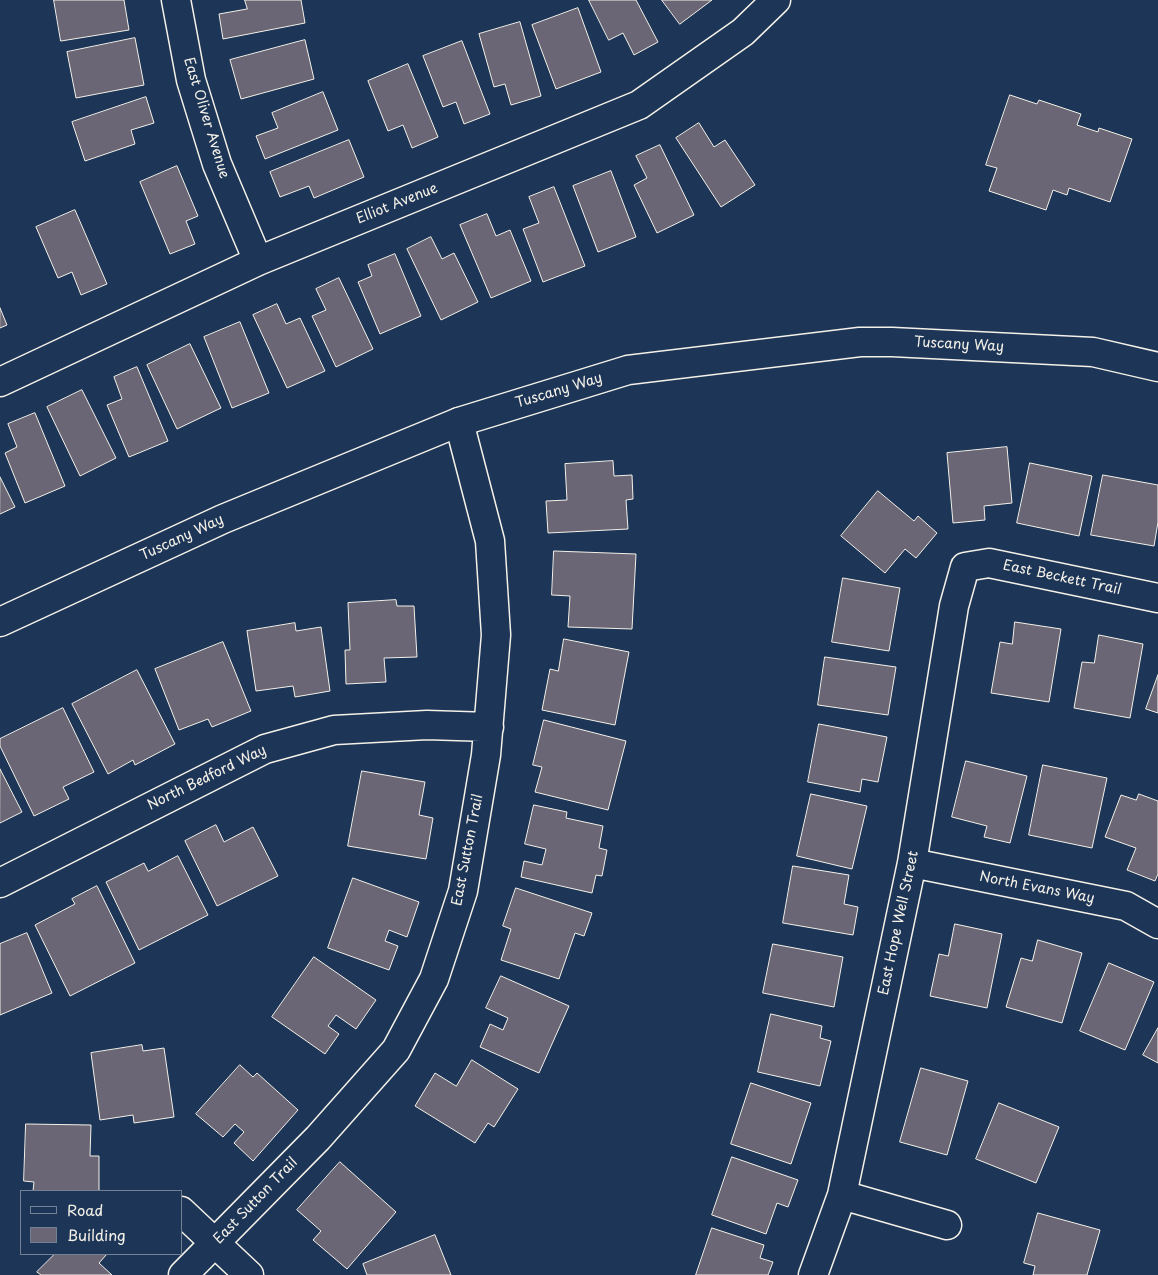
<!DOCTYPE html>
<style>
body{margin:0}
#map{position:relative;width:1158px;height:1275px;overflow:hidden;background:#1d3557;font-family:"Playpen Sans",sans-serif}
canvas{display:block}
.legend{position:absolute;left:20px;top:1190px;width:162px;height:65px;box-sizing:border-box;background:#1d3557;border:1px solid #738091;margin:0;padding:6px 9px;list-style:none;font-size:15px;color:#f4f1e8}
.legend li{display:flex;align-items:center;gap:10px;height:25px}
.legend b{width:25px;border:1px solid #738091}
</style>
<div id="map">
<canvas width="1158" height="1275"></canvas>
<ul class="legend">
<li><b style="height:6px;background:#1d3557"></b>Road</li>
<li><b style="height:14px;background:#6a6675"></b>Building</li>
</ul>
</div>
<script>
const context = document.querySelector('canvas').getContext('2d');
context.lineJoin = 'round';
function paint(path, color) { context.fillStyle = color; context.fill(path, 'evenodd'); }
function strokePath(path, color, width, dash) { context.strokeStyle = color; context.lineWidth = width; context.lineCap = dash ? 'butt' : 'round'; context.setLineDash(dash || []); context.stroke(path); }
function drawText(font, color, halo, rows, align = 'center') {
  context.font = font + ' "Playpen Sans",sans-serif'; context.lineWidth = 5; context.setLineDash([]); context.textBaseline = 'middle'; context.strokeStyle = halo; context.fillStyle = color; for (const [text, x, y, turn = 0] of rows) {
    context.save(); context.translate(x, y); context.rotate((+turn || 0) * Math.PI / 180); context.textAlign = isNaN(turn) ? turn : align; if (halo) context.strokeText(text, 0, 0); context.fillText(text, 0, 0); context.restore();
  }
}
const building = new Path2D(`
 M 54,0 L 124,0 L 129,30 L 61,41 Z
 M 245,0 L 301,0 L 305,23 L 223,39 L 219,14 L 247,9 Z
 M 589,0 L 636,0 L 658,42 L 634,55 L 623,33 L 609,40 Z
 M 662,0 L 712,0 L 680,24 Z
 M 578,8 L 601,72 L 556,89 L 532,25 Z
 M 520,22 L 541,96 L 511,105 L 505,84 L 494,87 L 479,34 Z
 M 135,38 L 144,85 L 76,98 L 67,52 Z
 M 305,40 L 314,79 L 241,99 L 230,60 Z
 M 462,41 L 490,114 L 464,124 L 456,102 L 443,107 L 423,56 Z
 M 408,64 L 438,137 L 412,148 L 403,125 L 388,131 L 368,81 Z
 M 323,92 L 338,130 L 265,159 L 256,136 L 278,128 L 272,113 Z
 M 1010,95 L 1037,104 L 1039,100 L 1081,114 L 1077,125 L 1098,132 L 1099,128 L 1132,139 L 1110,202 L 1069,188 L 1067,195 L 1053,190 L 1046,210 L 989,191 L 997,168 L 986,165 Z
 M 146,97 L 154,123 L 131,130 L 135,144 L 85,161 L 72,122 Z
 M 699,123 L 714,147 L 725,140 L 755,185 L 721,207 L 676,138 Z
 M 349,140 L 364,177 L 314,198 L 309,186 L 280,197 L 270,172 Z
 M 660,145 L 694,215 L 657,233 L 634,185 L 647,178 L 636,156 Z
 M 177,166 L 198,216 L 186,221 L 195,244 L 170,254 L 140,182 Z
 M 611,171 L 636,237 L 598,252 L 573,186 Z
 M 554,187 L 585,266 L 543,282 L 523,229 L 539,223 L 529,197 Z
 M 75,210 L 107,284 L 81,295 L 72,272 L 58,278 L 36,227 Z
 M 487,214 L 496,236 L 510,230 L 531,281 L 491,298 L 460,225 Z
 M 431,237 L 442,259 L 454,253 L 478,302 L 441,320 L 407,249 Z
 M 395,254 L 421,316 L 380,334 L 358,282 L 372,276 L 368,265 Z
 M 339,278 L 373,349 L 336,367 L 312,316 L 326,310 L 316,289 Z
 M 277,304 L 286,324 L 300,318 L 325,371 L 287,388 L 253,315 Z
 M 0,308 L 7,325 L 0,328 Z
 M 240,322 L 269,393 L 232,408 L 204,337 Z
 M 190,344 L 221,408 L 177,429 L 147,365 Z
 M 137,367 L 168,441 L 129,457 L 107,405 L 122,399 L 114,377 Z
 M 82,390 L 116,458 L 80,476 L 47,407 Z
 M 35,413 L 65,486 L 25,503 L 5,453 L 17,447 L 8,424 Z
 M 1007,447 L 1012,503 L 984,506 L 985,520 L 953,523 L 947,453 Z
 M 613,461 L 614,476 L 632,475 L 633,499 L 626,500 L 628,529 L 548,533 L 546,501 L 567,500 L 565,464 Z
 M 1030,463 L 1092,476 L 1079,536 L 1017,523 Z
 M 1103,475 L 1158,485 L 1158,522 L 1154,546 L 1091,535 Z
 M 0,477 L 15,507 L 0,514 Z
 M 878,491 L 914,521 L 918,516 L 937,533 L 916,558 L 905,549 L 885,573 L 841,536 Z
 M 554,551 L 636,554 L 632,629 L 568,627 L 570,596 L 552,595 Z
 M 843,578 L 900,588 L 889,651 L 832,642 Z
 M 396,600 L 397,606 L 414,606 L 417,657 L 384,658 L 386,682 L 346,684 L 345,650 L 350,650 L 348,603 Z
 M 1015,622 L 1061,629 L 1049,702 L 991,693 L 1000,642 L 1012,644 Z
 M 295,623 L 296,631 L 321,627 L 330,691 L 295,697 L 293,686 L 256,691 L 247,631 Z
 M 1099,635 L 1143,644 L 1130,718 L 1074,708 L 1082,662 L 1094,663 Z
 M 564,639 L 629,652 L 615,725 L 542,710 L 550,669 L 558,671 Z
 M 223,642 L 251,711 L 212,727 L 208,719 L 179,730 L 155,669 Z
 M 825,657 L 896,667 L 888,715 L 818,705 Z
 M 137,670 L 175,744 L 135,765 L 133,760 L 108,774 L 72,704 Z
 M 1158,675 L 1158,713 L 1146,709 Z
 M 63,708 L 94,772 L 63,787 L 69,799 L 34,816 L 0,746 L 0,739 Z
 M 544,720 L 626,741 L 608,810 L 535,792 L 542,767 L 533,765 Z
 M 819,724 L 887,737 L 878,782 L 862,779 L 860,792 L 808,782 Z
 M 966,761 L 1027,776 L 1010,843 L 984,837 L 987,826 L 952,817 Z
 M 1043,765 L 1107,778 L 1092,848 L 1029,835 Z
 M 0,769 L 22,812 L 0,823 Z
 M 362,771 L 425,782 L 419,815 L 433,818 L 426,859 L 348,846 Z
 M 811,794 L 867,806 L 852,869 L 797,856 Z
 M 1139,794 L 1158,801 L 1158,874 L 1155,881 L 1127,870 L 1136,848 L 1105,837 L 1121,795 L 1136,800 Z
 M 534,805 L 567,812 L 566,818 L 603,826 L 599,848 L 607,850 L 602,876 L 596,875 L 592,893 L 521,877 L 524,861 L 542,865 L 546,849 L 525,844 Z
 M 216,825 L 224,842 L 253,827 L 278,876 L 217,906 L 185,841 Z
 M 178,856 L 208,915 L 139,950 L 106,882 L 144,863 L 148,871 Z
 M 793,866 L 849,875 L 844,904 L 858,907 L 853,935 L 783,923 Z
 M 353,878 L 419,902 L 407,937 L 389,930 L 385,941 L 398,946 L 389,970 L 328,948 Z
 M 97,886 L 135,963 L 70,996 L 35,925 L 75,904 L 72,899 Z
 M 516,888 L 592,913 L 584,936 L 575,933 L 559,979 L 501,960 L 511,929 L 503,926 Z
 M 955,924 L 1002,934 L 987,1008 L 930,996 L 939,954 L 948,956 Z
 M 27,933 L 52,993 L 0,1015 L 0,944 Z
 M 1038,940 L 1082,953 L 1062,1023 L 1006,1007 L 1021,958 L 1032,961 Z
 M 773,944 L 843,957 L 834,1007 L 763,993 Z
 M 314,957 L 376,1000 L 356,1029 L 336,1015 L 328,1026 L 339,1034 L 325,1054 L 272,1017 Z
 M 1109,963 L 1154,982 L 1125,1050 L 1080,1031 Z
 M 501,976 L 569,1006 L 539,1073 L 480,1047 L 490,1024 L 503,1030 L 508,1018 L 486,1008 Z
 M 771,1014 L 822,1026 L 820,1038 L 831,1041 L 820,1086 L 758,1072 Z
 M 1158,1028 L 1158,1063 L 1143,1055 Z
 M 142,1045 L 143,1051 L 164,1048 L 174,1117 L 134,1123 L 133,1115 L 100,1120 L 91,1053 Z
 M 472,1060 L 518,1089 L 494,1127 L 488,1123 L 475,1143 L 415,1106 L 435,1073 L 456,1086 Z
 M 240,1065 L 253,1077 L 257,1073 L 298,1110 L 253,1161 L 234,1143 L 244,1132 L 235,1124 L 223,1137 L 196,1114 Z
 M 921,1068 L 968,1081 L 947,1155 L 900,1142 Z
 M 751,1083 L 811,1103 L 791,1164 L 731,1144 Z
 M 999,1103 L 1059,1127 L 1036,1183 L 976,1159 Z
 M 26,1124 L 91,1125 L 90,1156 L 99,1156 L 99,1191 L 33,1191 L 34,1182 L 24,1181 Z
 M 732,1157 L 798,1180 L 788,1207 L 777,1203 L 766,1234 L 712,1215 Z
 M 340,1162 L 396,1212 L 347,1269 L 313,1240 L 321,1231 L 297,1210 Z
 M 1038,1213 L 1100,1230 L 1087,1275 L 1033,1275 L 1035,1266 L 1024,1263 Z
 M 712,1228 L 764,1245 L 760,1258 L 773,1262 L 768,1275 L 696,1275 Z
 M 435,1235 L 451,1275 L 367,1275 L 363,1264 Z
 M 55,1254 L 107,1254 L 99,1263 L 112,1275 L 41,1275 L 37,1272 Z`);
const minor = new Path2D(`
 M 176,0 L 191,80 L 217,164 L 258,261
 M 0,382 L 258,261 L 639,105 L 743,32 L 776,0
 M 912,863 L 1126,906 L 1158,924
 M 0,883 L 265,749 L 334,730 L 427,725 L 489,727
 M 842,1195 L 947,1225
 M 181,1211 L 249,1275
 M 183,1275 L 318,1138 L 396,1050 L 434,979 L 463,891 L 486,755 L 496,635 L 490,541 L 459,422
 M 813,1275 L 842,1195 L 912,863 L 954,606 L 965,567 L 989,563 L 1158,598`);
const tertiary = new Path2D(`
 M 0,622 L 223,519 L 459,422 L 628,370 L 860,342 L 892,342 L 1093,352 L 1158,367`);
const streetNames = [
 ["East Oliver Avenue",206,118,73],
 ["Elliot Avenue",397,204,-22],
 ["Tuscany Way",959,345,3],
 ["Tuscany Way",559,391,-17],
 ["Tuscany Way",182,538,-25],
 ["East Beckett Trail",1062,578,12],
 ["North Bedford Way",207,778,-26],
 ["East Sutton Trail",468,850,-79],
 ["North Evans Way",1037,888,11],
 ["East Hope Well Street",899,923,-78],
 ["East Sutton Trail",256,1201,-46]
];
paint(building, '#6a6675');
strokePath(building, '#f4f1e8', 1);
strokePath(minor, '#f4f1e8', 31);
strokePath(tertiary, '#f4f1e8', 31);
strokePath(minor, '#1d3557', 28);
strokePath(tertiary, '#1d3557', 28);
drawText('14px', '#f4f1e8', '#1d3557', streetNames);
</script>
